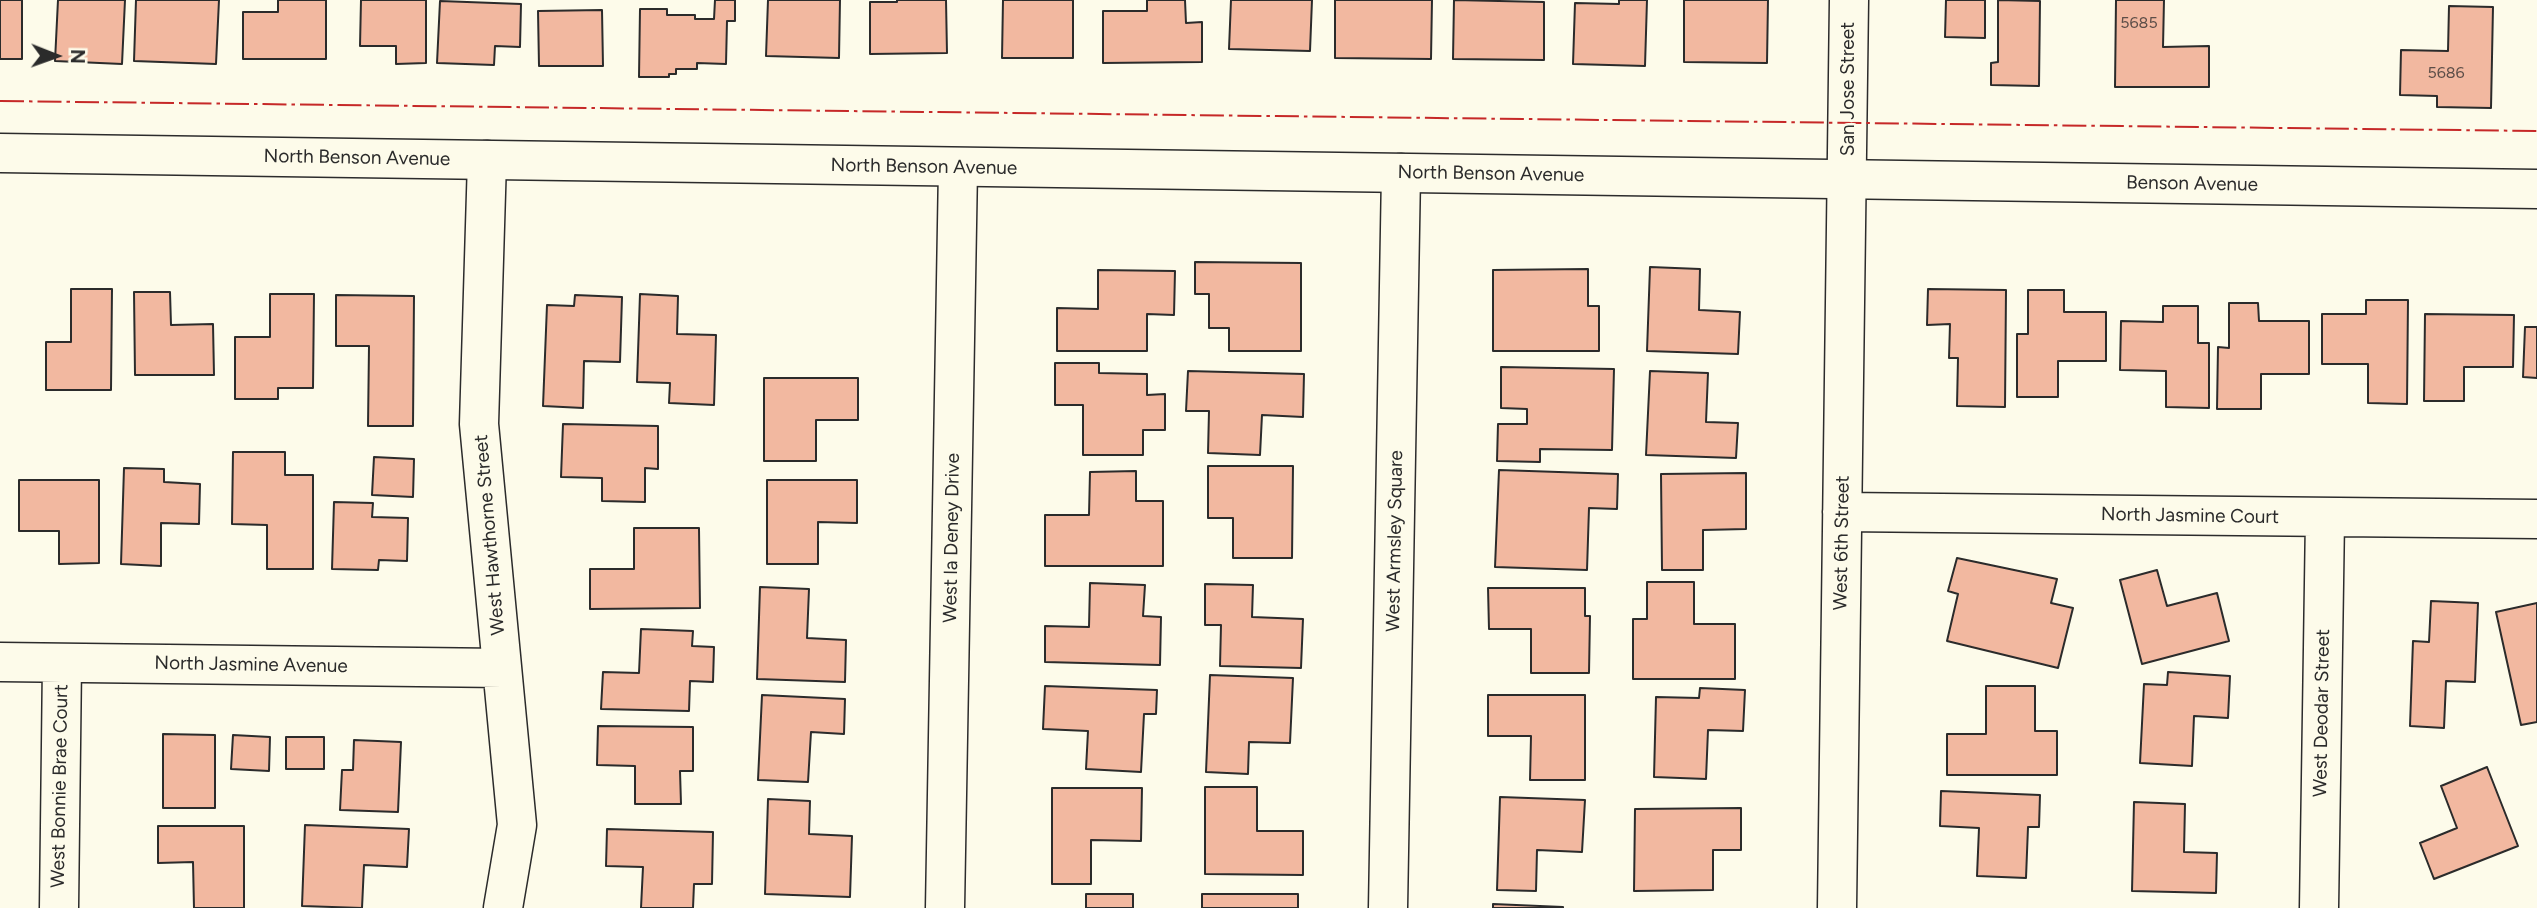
<!DOCTYPE html>
<style>
body{margin:0}
#map{position:relative;width:2537px;height:908px;overflow:hidden;background:#fdfbea;font-family:Figtree,sans-serif}
canvas{display:block}
.north{position:absolute;left:21px;top:21px;width:70px;height:70px;-webkit-text-stroke:5px #fdfbea;paint-order:stroke;rotate:91deg;font-size:19px;font-weight:700;line-height:28px;text-align:center;color:#2b2b2b}
.north::after{content:'';display:block;margin:auto;width:24px;height:32px;background:#2b2b2b;clip-path:polygon(50% 0,100% 100%,50% 72%,0 100%)}
</style>
<div id="map">
<canvas width="2537" height="908"></canvas>
<div class="north">N</div>
</div>
<script>
const context = document.querySelector('canvas').getContext('2d');
context.lineJoin = 'round';
function paint(path, color) { context.fillStyle = color; context.fill(path, 'evenodd'); }
function strokePath(path, color, width, dash) { context.strokeStyle = color; context.lineWidth = width; context.lineCap = dash ? 'butt' : 'round'; context.setLineDash(dash || []); context.stroke(path); }
function drawText(font, color, halo, rows, align = 'center') {
  context.font = font + ' Figtree,sans-serif'; context.lineWidth = 5; context.setLineDash([]); context.textBaseline = 'middle'; context.strokeStyle = halo; context.fillStyle = color; for (const [text, x, y, turn = 0] of rows) {
    context.save(); context.translate(x, y); context.rotate((+turn || 0) * Math.PI / 180); context.textAlign = isNaN(turn) ? turn : align; if (halo) context.strokeText(text, 0, 0); context.fillText(text, 0, 0); context.restore();
  }
}
const building = new Path2D(`
 M 0,0 L 22,0 L 22,59 L 0,59 Z
 M 58,0 L 125,0 L 122,64 L 55,61 Z
 M 136,0 L 219,0 L 216,64 L 134,61 Z
 M 278,0 L 326,0 L 326,59 L 243,59 L 243,12 L 278,12 Z
 M 361,0 L 426,0 L 426,63 L 396,64 L 396,46 L 360,46 Z
 M 715,0 L 735,0 L 735,21 L 727,21 L 726,64 L 697,63 L 697,69 L 676,69 L 676,74 L 669,74 L 669,77 L 639,77 L 640,9 L 667,9 L 667,15 L 695,15 L 695,19 L 714,19 Z
 M 768,0 L 840,0 L 839,58 L 766,56 Z
 M 897,0 L 946,0 L 947,53 L 870,54 L 870,2 L 897,2 Z
 M 1003,0 L 1073,0 L 1073,58 L 1002,58 Z
 M 1147,0 L 1185,0 L 1186,23 L 1202,22 L 1202,62 L 1103,63 L 1103,11 L 1147,11 Z
 M 1231,0 L 1312,0 L 1310,51 L 1229,49 Z
 M 1335,0 L 1432,0 L 1431,59 L 1335,58 Z
 M 1454,0 L 1544,2 L 1544,60 L 1453,59 Z
 M 1619,0 L 1647,0 L 1645,66 L 1573,64 L 1575,3 L 1619,4 Z
 M 1684,0 L 1768,0 L 1767,63 L 1684,62 Z
 M 1946,0 L 1985,0 L 1985,38 L 1945,37 Z
 M 1998,0 L 2040,1 L 2039,86 L 1991,85 L 1991,63 L 1998,62 Z
 M 2116,0 L 2164,0 L 2163,47 L 2209,46 L 2209,87 L 2115,87 Z
 M 440,1 L 521,4 L 520,47 L 495,46 L 494,65 L 437,63 Z
 M 2449,6 L 2493,7 L 2491,108 L 2437,107 L 2437,96 L 2400,95 L 2401,50 L 2448,51 Z
 M 602,10 L 603,66 L 539,66 L 538,11 Z
 M 1195,262 L 1301,263 L 1301,351 L 1229,351 L 1229,328 L 1209,328 L 1209,294 L 1195,294 Z
 M 1650,267 L 1700,269 L 1699,310 L 1740,312 L 1738,354 L 1647,351 Z
 M 1588,269 L 1588,306 L 1599,306 L 1599,351 L 1493,351 L 1493,270 Z
 M 1098,270 L 1175,271 L 1174,315 L 1147,314 L 1147,351 L 1057,351 L 1057,308 L 1098,309 Z
 M 71,289 L 112,289 L 111,390 L 46,390 L 46,342 L 71,342 Z
 M 1928,289 L 2006,290 L 2005,407 L 1957,406 L 1958,358 L 1949,358 L 1950,324 L 1927,325 Z
 M 2028,290 L 2064,290 L 2064,312 L 2106,312 L 2106,361 L 2058,361 L 2058,397 L 2017,397 L 2017,334 L 2028,334 Z
 M 134,292 L 170,292 L 171,325 L 213,324 L 214,375 L 135,375 Z
 M 270,294 L 314,294 L 313,388 L 278,388 L 278,399 L 235,399 L 235,337 L 270,337 Z
 M 640,294 L 678,296 L 677,334 L 716,335 L 714,405 L 669,403 L 670,383 L 637,382 Z
 M 336,295 L 414,296 L 413,426 L 368,426 L 369,346 L 336,346 Z
 M 575,295 L 622,297 L 620,362 L 584,361 L 583,408 L 543,406 L 547,305 L 574,306 Z
 M 2366,300 L 2408,300 L 2407,404 L 2368,403 L 2368,364 L 2322,364 L 2322,314 L 2366,314 Z
 M 2229,303 L 2258,303 L 2259,321 L 2309,321 L 2309,374 L 2261,374 L 2261,409 L 2217,409 L 2218,347 L 2229,348 Z
 M 2163,306 L 2198,306 L 2198,343 L 2209,343 L 2209,408 L 2166,407 L 2166,371 L 2120,370 L 2121,321 L 2163,322 Z
 M 2425,314 L 2514,315 L 2513,367 L 2464,367 L 2464,401 L 2424,401 Z
 M 2525,327 L 2537,327 L 2537,378 L 2523,377 Z
 M 1055,363 L 1099,363 L 1099,373 L 1147,374 L 1147,395 L 1165,394 L 1165,430 L 1143,430 L 1143,455 L 1083,455 L 1083,405 L 1055,405 Z
 M 1501,367 L 1614,369 L 1612,450 L 1540,449 L 1540,462 L 1497,461 L 1498,424 L 1527,424 L 1527,409 L 1501,408 Z
 M 1188,371 L 1304,374 L 1303,417 L 1262,415 L 1260,455 L 1208,453 L 1209,411 L 1186,411 Z
 M 1650,371 L 1708,373 L 1706,422 L 1738,423 L 1736,458 L 1646,455 Z
 M 764,378 L 858,378 L 858,420 L 816,420 L 816,461 L 764,461 Z
 M 563,424 L 658,426 L 658,469 L 645,468 L 645,502 L 602,501 L 602,478 L 561,477 Z
 M 233,452 L 285,452 L 285,475 L 313,475 L 313,569 L 267,569 L 267,525 L 232,524 Z
 M 374,457 L 414,459 L 413,497 L 372,495 Z
 M 1208,466 L 1293,466 L 1292,558 L 1233,558 L 1233,518 L 1208,518 Z
 M 124,468 L 164,469 L 164,482 L 200,484 L 199,524 L 161,523 L 161,566 L 121,564 Z
 M 1499,470 L 1618,474 L 1617,509 L 1589,508 L 1587,570 L 1495,567 Z
 M 1136,471 L 1136,501 L 1163,501 L 1163,566 L 1045,566 L 1045,515 L 1089,515 L 1090,472 Z
 M 1746,473 L 1746,529 L 1703,530 L 1703,570 L 1662,570 L 1661,474 Z
 M 19,480 L 99,480 L 99,563 L 59,564 L 59,531 L 19,531 Z
 M 767,480 L 857,480 L 857,523 L 818,522 L 818,564 L 767,564 Z
 M 334,502 L 373,503 L 372,517 L 408,518 L 407,561 L 379,560 L 378,570 L 332,569 Z
 M 634,528 L 699,528 L 700,608 L 590,609 L 590,569 L 634,569 Z
 M 1957,558 L 2057,579 L 2051,603 L 2073,608 L 2058,668 L 1947,641 L 1958,594 L 1948,591 Z
 M 2157,570 L 2167,606 L 2217,593 L 2229,641 L 2142,664 L 2120,580 Z
 M 1647,582 L 1694,582 L 1694,624 L 1735,624 L 1735,679 L 1633,679 L 1633,619 L 1647,619 Z
 M 1090,583 L 1145,585 L 1143,616 L 1161,617 L 1160,665 L 1045,662 L 1045,626 L 1089,627 Z
 M 1205,584 L 1253,585 L 1252,617 L 1303,619 L 1301,668 L 1220,666 L 1221,625 L 1205,625 Z
 M 760,587 L 809,589 L 807,638 L 846,640 L 845,682 L 757,679 Z
 M 1488,588 L 1585,588 L 1585,616 L 1590,616 L 1589,673 L 1531,673 L 1531,629 L 1489,629 Z
 M 2431,601 L 2478,603 L 2475,682 L 2446,681 L 2444,728 L 2410,726 L 2413,641 L 2429,642 Z
 M 2537,603 L 2537,722 L 2521,725 L 2496,612 Z
 M 641,629 L 693,631 L 692,646 L 714,647 L 713,682 L 690,681 L 689,711 L 601,709 L 603,672 L 639,673 Z
 M 2168,672 L 2230,676 L 2228,718 L 2194,716 L 2192,766 L 2140,763 L 2144,684 L 2167,685 Z
 M 1210,675 L 1293,678 L 1290,743 L 1249,742 L 1248,774 L 1206,772 Z
 M 1045,686 L 1157,690 L 1156,714 L 1144,714 L 1141,772 L 1086,769 L 1088,731 L 1043,729 Z
 M 1986,686 L 2035,686 L 2035,731 L 2057,731 L 2057,775 L 1947,775 L 1947,734 L 1986,734 Z
 M 1700,688 L 1745,690 L 1743,731 L 1708,730 L 1706,779 L 1654,777 L 1656,697 L 1699,698 Z
 M 762,695 L 845,699 L 844,734 L 811,732 L 808,782 L 758,780 Z
 M 1488,695 L 1585,695 L 1585,780 L 1530,780 L 1531,736 L 1488,736 Z
 M 598,726 L 693,727 L 693,771 L 680,771 L 681,804 L 635,804 L 635,766 L 597,765 Z
 M 163,734 L 215,735 L 215,808 L 163,808 Z
 M 233,735 L 270,737 L 269,771 L 231,769 Z
 M 286,737 L 324,737 L 324,769 L 286,769 Z
 M 354,740 L 401,742 L 398,812 L 340,810 L 342,770 L 353,770 Z
 M 2487,767 L 2518,846 L 2434,879 L 2420,843 L 2457,828 L 2441,786 Z
 M 1205,787 L 1257,787 L 1257,831 L 1303,831 L 1303,875 L 1205,874 Z
 M 1052,788 L 1142,788 L 1141,841 L 1091,840 L 1091,884 L 1052,884 Z
 M 1941,791 L 2040,795 L 2039,827 L 2028,827 L 2026,878 L 1977,876 L 1979,828 L 1940,826 Z
 M 1500,797 L 1585,800 L 1582,852 L 1537,850 L 1536,891 L 1497,890 Z
 M 768,799 L 810,801 L 809,834 L 852,836 L 850,897 L 765,894 Z
 M 2134,802 L 2185,804 L 2184,852 L 2217,853 L 2216,893 L 2132,891 Z
 M 1741,808 L 1741,850 L 1713,850 L 1713,890 L 1634,891 L 1635,809 Z
 M 305,825 L 409,829 L 407,867 L 364,865 L 362,908 L 302,906 Z
 M 158,826 L 244,826 L 244,908 L 194,908 L 193,862 L 158,863 Z
 M 607,829 L 713,832 L 712,884 L 694,884 L 693,908 L 641,908 L 643,867 L 606,866 Z
 M 1086,894 L 1133,894 L 1133,908 L 1086,908 Z
 M 1202,894 L 1298,894 L 1298,908 L 1202,908 Z
 M 1493,904 L 1563,907 L 1563,908 L 1493,908 Z`);
const minor = new Path2D(`
 M 487,160 L 479,424 L 517,825 L 503,908
 M 1842,512 L 2537,519
 M 0,662 L 502,668
 M 59,908 L 62,663
 M 945,908 L 958,168
 M 1388,908 L 1401,173
 M 1837,908 L 1849,0
 M 2319,908 L 2325,518`);
const major = new Path2D(`
 M 0,153 L 2537,189`);
const power = new Path2D(`
 M 0,101 L 2537,131`);
const numberNames = [
 ["5685",2139,23],
 ["5686",2446,73]
];
const streetNames = [
 ["San Jose Street",1848,89,-90],
 ["North Benson Avenue",357,158,1],
 ["North Benson Avenue",924,167,1],
 ["North Benson Avenue",1491,174,1],
 ["Benson Avenue",2192,184,1],
 ["North Jasmine Court",2190,516,1],
 ["West Hawthorne Street",490,535,-95],
 ["West la Deney Drive",952,538,-89],
 ["West Armsley Square",1395,541,-89],
 ["West 6th Street",1842,543,-89],
 ["North Jasmine Avenue",251,665,1],
 ["West Deodar Street",2322,713,-89],
 ["West Bonnie Brae Court",60,786,-89]
];
paint(building, '#f2b8a0');
strokePath(building, '#2b2b2b', 2);
strokePath(minor, '#2b2b2b', 41);
strokePath(major, '#2b2b2b', 41);
strokePath(minor, '#fdfbea', 38);
strokePath(major, '#fdfbea', 38);
strokePath(power, '#c62828', 2, [24, 5, 3.5, 5]);
drawText('16px', '#5d4e48', null, numberNames);
drawText('19px', '#2b2b2b', '#fdfbea', streetNames);
</script>
